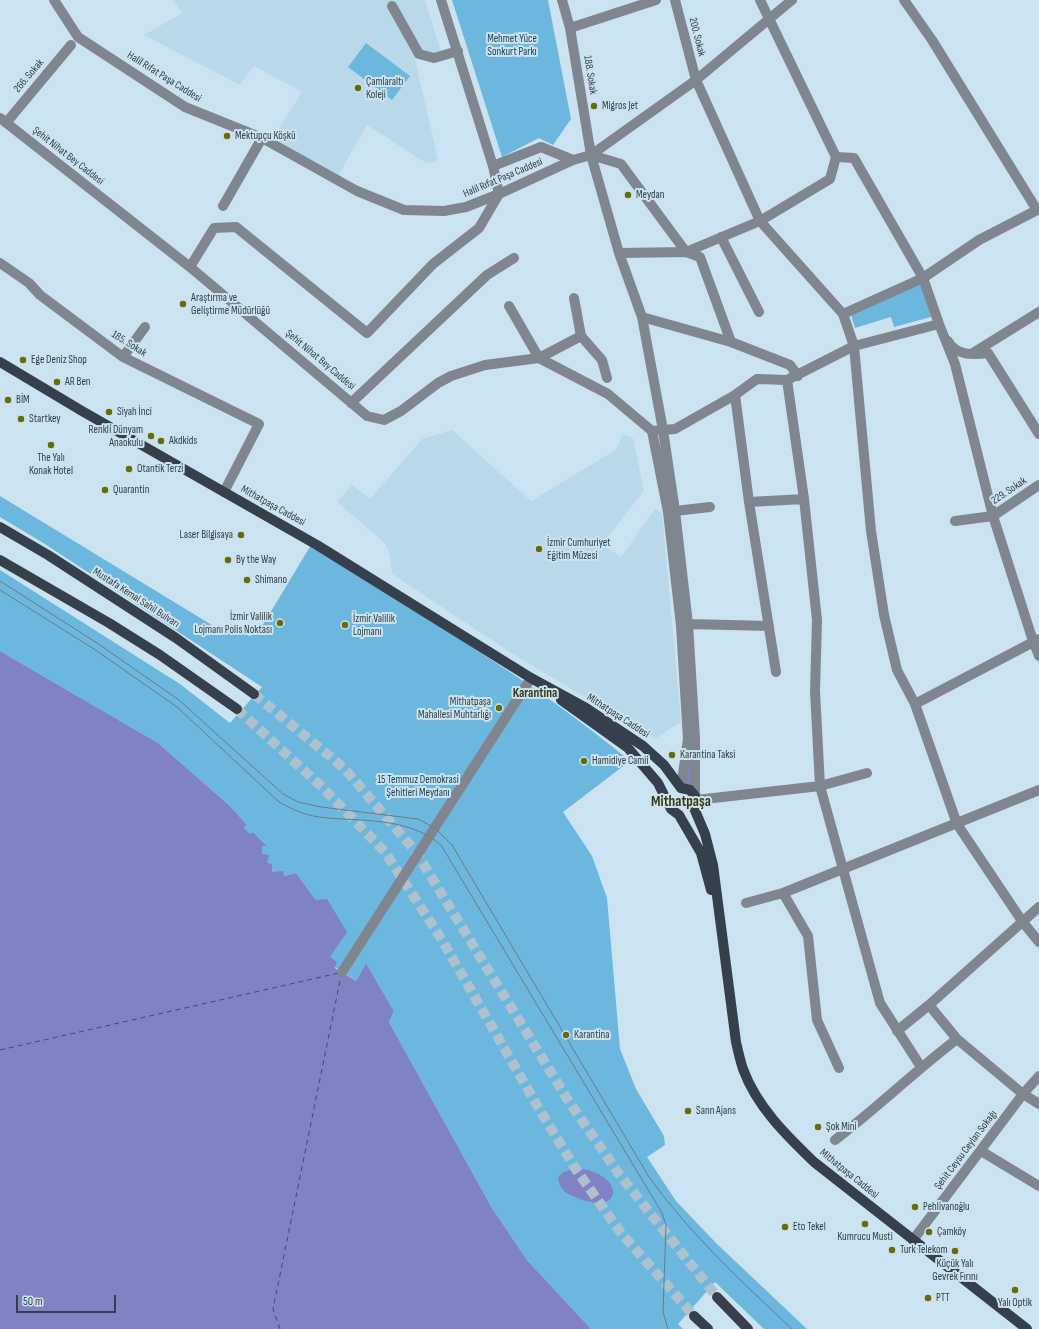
<!DOCTYPE html>
<meta charset="utf-8">
<style>
body{margin:0}
#map{position:relative;width:1039px;height:1329px;overflow:hidden;background:#cbe3f1;font-family:"Sofia Sans Condensed",sans-serif}
canvas{display:block}
.scale{position:absolute;left:16px;top:1295px;width:100px;height:18px;box-sizing:border-box;border:2px solid #353f44;border-top:0;padding-left:5px;font-size:12px;line-height:14px;white-space:nowrap;color:#353f44;-webkit-text-stroke:3px #cbe3f1;paint-order:stroke}
</style>
<div id="map">
<canvas width="1039" height="1329"></canvas>
<div class="scale">50 m</div>
</div>
<script>
const context = document.querySelector('canvas').getContext('2d');
context.lineJoin = 'round';
function paint(path, color) { context.fillStyle = color; context.fill(path, 'evenodd'); }
function strokePath(path, color, width, dash) { context.strokeStyle = color; context.lineWidth = width; context.lineCap = dash ? 'butt' : 'round'; context.setLineDash(dash || []); context.stroke(path); }
function drawText(font, color, halo, rows, align = 'center') {
  context.font = font + ' "Sofia Sans Condensed",sans-serif'; context.lineWidth = 4; context.setLineDash([]); context.textBaseline = 'middle'; context.strokeStyle = halo; context.fillStyle = color; for (const [text, x, y, turn = 0] of rows) {
    context.save(); context.translate(x, y); context.rotate((+turn || 0) * Math.PI / 180); context.textAlign = isNaN(turn) ? turn : align; if (halo) context.strokeText(text, 0, 0); context.fillText(text, 0, 0); context.restore();
  }
}
const built = new Path2D(`
 M 174,0 L 425,0 L 441,51 L 415,59 L 438,160 L 426,163 L 367,125 L 338,176 L 273,138 L 302,92 L 254,66 L 240,85 L 144,35 L 182,13 Z
 M 452,430 L 531,501 L 617,449 L 622,434 L 633,438 L 644,491 L 602,544 L 621,557 L 655,509 L 662,513 L 681,722 L 655,739 L 516,656 L 392,574 L 390,556 L 385,543 L 337,502 L 352,485 L 370,499 L 422,439 Z`);
const green = new Path2D(`
 M 452,0 L 548,0 L 571,119 L 553,145 L 539,138 L 502,157 Z
 M 366,43 L 410,76 L 392,100 L 348,67 Z
 M 921,283 L 931,317 L 894,327 L 891,317 L 855,328 L 851,315 Z
 M 0,496 L 225,633 L 230,624 L 249,636 L 258,633 L 311,545 C 419,614 531,679 630,761 L 563,812 L 592,856 L 607,898 L 620,1049 L 636,1089 L 664,1136 L 665,1145 L 647,1157 L 676,1201 L 716,1243 L 807,1329 L 764,1329 L 715,1282 L 678,1324 L 683,1329 L 591,1329 L 527,1260 L 492,1208 L 389,1022 L 394,1011 L 366,963 L 356,981 L 335,967 L 329,957 L 316,900 L 296,873 L 284,876 L 271,873 L 262,854 L 262,846 L 266,845 L 253,832 L 250,835 L 244,828 L 247,825 L 230,806 L 158,743 L 0,651 L 0,570 L 180,684 L 230,723 L 262,687 L 45,544 L 0,517 Z`);
const water = new Path2D(`
 M 0,651 L 158,743 L 230,806 L 247,825 L 244,828 L 250,834 L 253,832 L 267,846 L 262,846 L 262,854 L 269,855 L 267,863 L 272,864 L 272,872 L 283,871 L 284,876 L 296,873 L 316,900 L 327,899 L 347,932 L 330,957 L 337,962 L 335,968 L 356,981 L 366,963 L 394,1011 L 389,1022 L 492,1208 L 527,1260 L 591,1329 L 0,1329 Z
 M 575,1168 C 626,1172 626,1219 575,1197 C 565,1193 560,1189 558,1178 L 562,1173 Z`);
const stream = new Path2D(`
 M 688,786 L 690,760`);
const ferry = new Path2D(`
 M 0,1050 L 339,973
 M 280,1329 L 273,1309 L 341,976`);
const majorTunnel = new Path2D(`
 M 254,694 L 344,768 L 416,852 L 566,1097 L 619,1174 L 717,1297
 M 237,709 L 322,787 L 385,852 L 442,940 L 538,1107 L 575,1168 L 621,1233 L 694,1316`);
const minor = new Path2D(`
 M 54,0 L 78,37 L 185,107 L 262,138 L 357,191 L 404,210 L 444,211 L 466,207 L 499,194 L 573,160 L 591,155 L 696,80 L 792,0
 M 562,0 L 570,28 L 591,155 L 619,253 L 642,317 L 663,430 L 675,511 L 688,624 L 695,738 L 695,796
 M 675,0 L 696,80 L 760,221 L 843,314 L 854,346 L 871,531 L 884,615 L 897,670 L 915,704 L 957,824 L 1022,921 L 1039,942
 M 760,0 L 836,157 L 854,158 L 923,278 L 939,324 L 955,364 L 993,516 L 1033,641 L 1039,656
 M 904,0 L 932,40 L 1037,210
 M 392,6 L 419,54 L 434,58 L 458,51
 M 570,28 L 656,0
 M 0,118 L 190,267 L 367,416 L 384,420 L 401,411 L 438,383 L 451,376 L 485,365 L 539,358 L 608,394 L 652,431 L 675,429 L 735,395 L 757,379 L 787,380 L 854,346 L 939,324
 M 6,123 L 71,45
 M 591,155 L 621,164 L 686,252 L 700,257 L 731,342
 M 493,166 L 541,147 L 573,160
 M 223,206 L 262,138
 M 721,237 L 759,312
 M 619,253 L 686,252 L 760,221 L 830,179 L 836,157
 M 0,263 L 29,283 L 40,295 L 123,357 L 259,424 L 224,492
 M 190,267 L 214,228 L 236,227 L 367,333 L 433,264 L 479,228 L 499,194 L 493,166 L 441,0
 M 574,298 L 581,336
 M 509,306 L 539,358 L 581,336 L 602,360 L 607,378
 M 843,314 L 923,278 L 979,240 L 1039,209
 M 642,317 L 731,342 L 790,365 L 798,376
 M 948,341 C 956,356 973,355 988,353 L 1039,434
 M 973,353 L 1039,312
 M 123,357 L 145,327
 M 787,380 L 804,499 L 817,620 L 815,691 L 820,786 L 880,1003 L 921,1067
 M 735,395 L 749,502 L 776,672
 M 351,403 L 487,275 L 514,258
 M 652,431 L 668,512 L 681,626 L 688,739 L 681,788
 M 749,502 L 804,499
 M 675,511 L 710,507
 M 955,521 L 993,516 L 1039,485
 M 688,624 L 769,626
 M 915,704 L 1039,639
 M 696,800 L 820,786 L 867,773
 M 783,893 L 808,936 L 817,1020 L 839,1068
 M 746,903 L 783,893 L 1039,790
 M 342,972 L 531,678
 M 929,1005 L 957,1039 L 1023,1094 L 1039,1104
 M 897,1031 L 929,1005 L 1039,907
 M 835,1140 C 877,1108 915,1071 957,1039
 M 981,1151 L 1039,1186
 M 913,1240 L 1023,1094 L 1039,1076`);
const major = new Path2D(`
 M 0,362 L 82,411 L 317,545 L 531,678 L 586,708 L 643,746 L 664,765 L 681,788 L 690,790 L 695,796 L 694,808 L 705,834 L 713,865 L 736,1042 C 738,1051 740,1060 743,1069 C 757,1107 786,1135 814,1162 L 1027,1329
 M 0,527 L 48,555 L 176,638 L 254,694
 M 0,560 L 109,623 L 160,655 L 237,709
 M 561,700 L 628,748 L 658,783 L 671,809 L 679,815 L 701,853 L 711,890
 M 717,1297 L 748,1329
 M 694,1316 L 708,1329`);
const tram = new Path2D(`
 M 0,581 L 97,643 L 179,700 L 283,794 L 298,802 L 321,807 L 418,819 L 435,828 L 452,845 L 649,1177 C 690,1234 741,1281 792,1329
 M 0,590 L 94,649 L 177,707 L 279,802 C 292,809 304,815 319,817 C 360,822 407,816 441,845 L 662,1213 L 666,1225 L 663,1312 L 668,1329`);
const markers = [
 [358,88,4,"#696b0a"],
 [594,106,4,"#696b0a"],
 [227,136,4,"#696b0a"],
 [628,195,4,"#696b0a"],
 [183,304,4,"#696b0a"],
 [23,360,4,"#696b0a"],
 [57,382,4,"#696b0a"],
 [8,400,4,"#696b0a"],
 [109,412,4,"#696b0a"],
 [21,419,4,"#696b0a"],
 [151,436,4,"#696b0a"],
 [161,441,4,"#696b0a"],
 [51,445,4,"#696b0a"],
 [129,469,4,"#696b0a"],
 [105,490,4,"#696b0a"],
 [241,535,4,"#696b0a"],
 [539,549,4,"#696b0a"],
 [228,560,4,"#696b0a"],
 [247,580,4,"#696b0a"],
 [280,623,4,"#696b0a"],
 [345,625,4,"#696b0a"],
 [499,708,4,"#696b0a"],
 [672,755,4,"#696b0a"],
 [584,761,4,"#696b0a"],
 [566,1035,4,"#696b0a"],
 [688,1111,4,"#696b0a"],
 [818,1127,4,"#696b0a"],
 [915,1207,4,"#696b0a"],
 [865,1224,4,"#696b0a"],
 [785,1227,4,"#696b0a"],
 [929,1232,4,"#696b0a"],
 [892,1250,4,"#696b0a"],
 [955,1251,4,"#696b0a"],
 [1015,1290,4,"#696b0a"],
 [928,1298,4,"#696b0a"]
];
const streetNames = [
 ["200. Sokak",697,37,76],
 ["188. Sokak",590,75,81],
 ["266. Sokak",29,76,-50],
 ["Halil Rıfat Paşa Caddesi",164,77,32],
 ["Şehit Nihat Bey Caddesi",68,156,38],
 ["Halil Rıfat Paşa Caddesi",503,178,-23],
 ["185. Sokak",129,344,32],
 ["Şehit Nihat Bey Caddesi",320,360,40],
 ["229. Sokak",1009,491,-34],
 ["Mithatpaşa Caddesi",273,506,29],
 ["Mustafa Kemal Sahil Bulvarı",136,598,33],
 ["Mithatpaşa Caddesi",618,716,33],
 ["Şehit Ceysu Ceylan Sokağı",966,1150,-53],
 ["Mithatpaşa Caddesi",849,1174,39]
];
const parkNames = [
 ["Mehmet Yüce",512,39],
 ["Sonkurt Parkı",512,52],
 ["15 Temmuz Demokrasi",418,780],
 ["Şehitleri Meydanı",418,793]
];
const poiNames = [
 ["Çamlaraltı",366,82],
 ["Koleji",366,95],
 ["Migros Jet",602,106],
 ["Mektupçu Köşkü",235,136],
 ["Meydan",636,195],
 ["Araştırma ve",191,298],
 ["Geliştirme Müdürlüğü",191,311],
 ["Ege Deniz Shop",31,360],
 ["AR Ben",65,382],
 ["BİM",16,400],
 ["Siyah İnci",117,412],
 ["Startkey",29,419],
 ["Renkli Dünyam",143,430,"right"],
 ["Anaokulu",143,443,"right"],
 ["Akdkids",169,441],
 ["The Yalı",51,458,"center"],
 ["Konak Hotel",51,471,"center"],
 ["Otantik Terzi",137,469],
 ["Quarantin",113,490],
 ["Laser Bilgisaya",233,535,"right"],
 ["İzmir Cumhuriyet",547,543],
 ["Eğitim Müzesi",547,556],
 ["By the Way",236,560],
 ["Shimano",255,580],
 ["İzmir Valilik",272,617,"right"],
 ["Lojmanı Polis Noktası",272,630,"right"],
 ["İzmir Valilik",353,619],
 ["Lojmanı",353,632],
 ["Mithatpaşa",491,702,"right"],
 ["Mahallesi Muhtarlığı",491,715,"right"],
 ["Karantina Taksi",680,755],
 ["Hamidiye Camii",592,761],
 ["Karantina",574,1035],
 ["Sann Ajans",696,1111],
 ["Şok Mini",826,1127],
 ["Pehlivanoğlu",923,1207],
 ["Eto Tekel",793,1227],
 ["Çamköy",937,1232],
 ["Kumrucu Musti",865,1237,"center"],
 ["Turk Telekom",900,1250],
 ["Küçük Yalı",955,1264,"center"],
 ["Gevrek Fırını",955,1277,"center"],
 ["PTT",936,1298],
 ["Yalı Optik",1015,1303,"center"]
];
const quarterNames = [
 ["Karantina",535,694]
];
const districtNames = [
 ["Mithatpaşa",681,802]
];
paint(built, '#b9d9eb');
paint(green, '#6bb7de');
paint(water, '#7f83c4');
strokePath(stream, '#7f83c4', 4);
strokePath(ferry, '#434191', 1, [5, 4]);
strokePath(majorTunnel, '#adc2ce', 10, [10, 5]);
strokePath(minor, '#80868f', 10);
strokePath(major, '#36404d', 10);
strokePath(tram, '#6c7b83', 1);
for (const [x, y, r, color] of markers) { const dot = new Path2D(); dot.arc(x, y, r, 0, 2 * Math.PI); context.fillStyle = color; context.fill(dot); strokePath(dot, '#cbe3f1', 1.5); }
drawText('11px', '#353f44', '#cbe3f1', streetNames);
drawText('11px', '#204456', '#cbe3f1', parkNames);
drawText('11px', '#353f44', '#cbe3f1', poiNames, 'left');
drawText('bold 13px', '#393a11', '#cbe3f1', quarterNames);
drawText('bold 15px', '#393a11', '#cbe3f1', districtNames);
</script>
